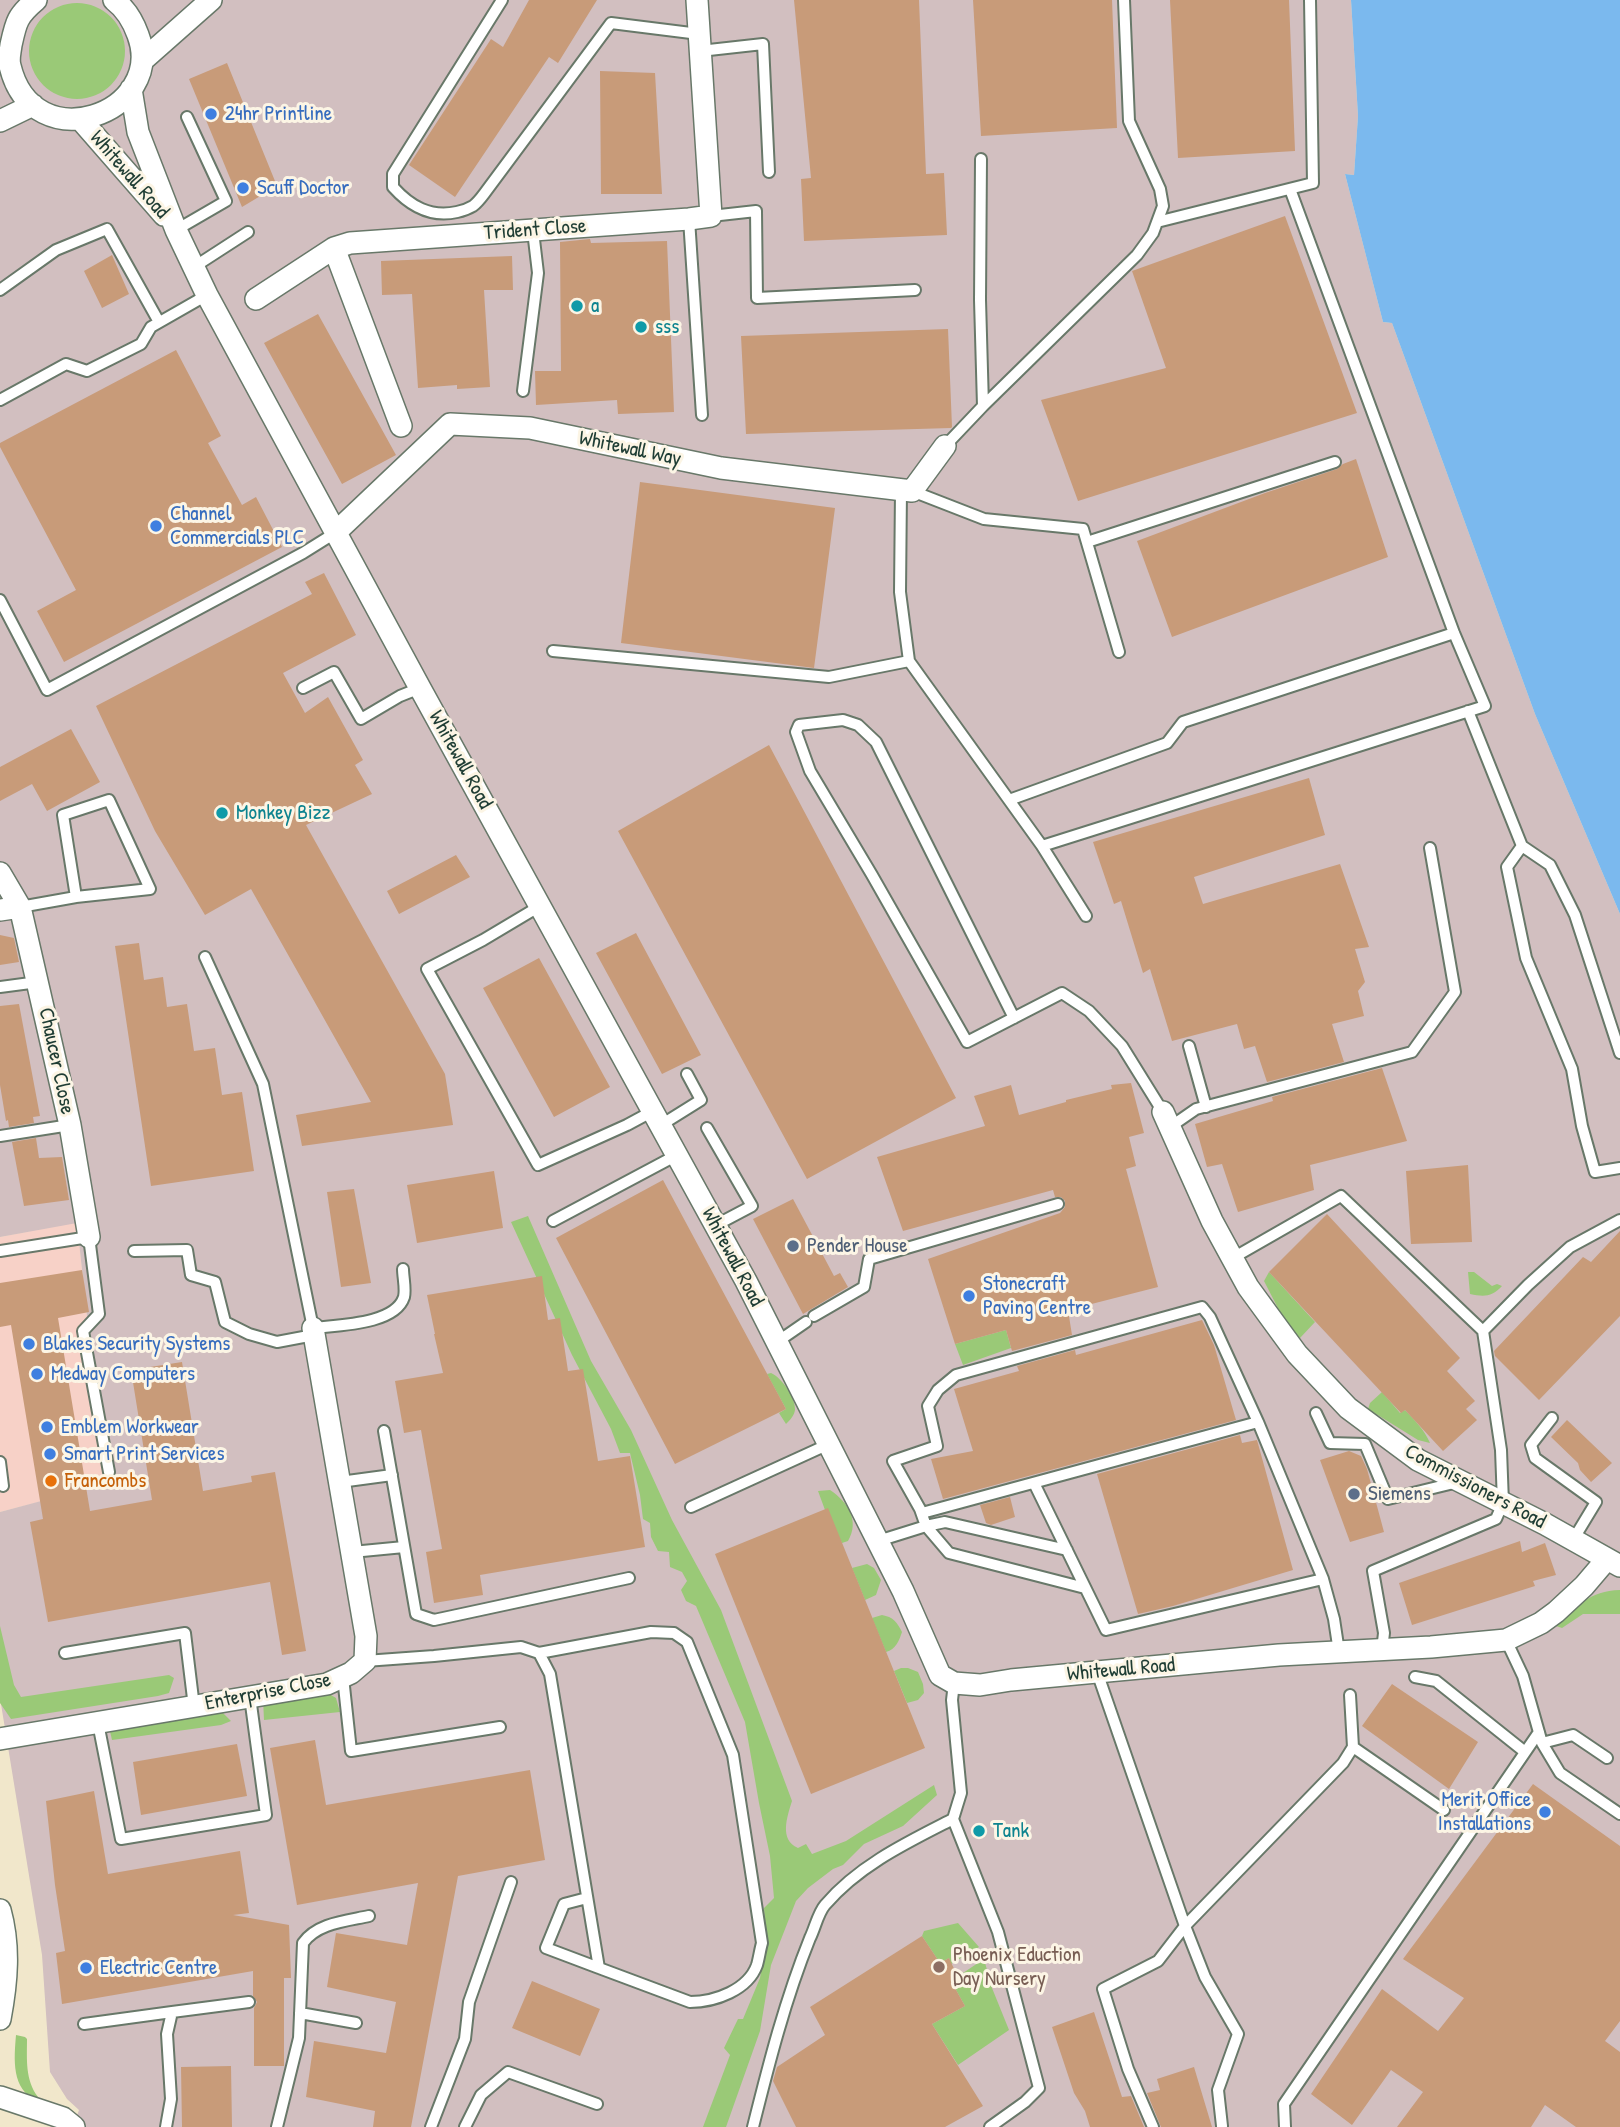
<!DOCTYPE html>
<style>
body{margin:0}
canvas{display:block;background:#f1e7cb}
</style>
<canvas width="1620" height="2127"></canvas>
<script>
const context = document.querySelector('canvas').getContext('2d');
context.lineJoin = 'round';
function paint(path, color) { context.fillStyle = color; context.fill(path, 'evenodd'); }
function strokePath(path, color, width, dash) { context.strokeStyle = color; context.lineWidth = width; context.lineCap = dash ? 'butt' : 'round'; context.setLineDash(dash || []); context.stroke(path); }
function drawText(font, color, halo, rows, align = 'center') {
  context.font = font + ' "Patrick Hand",sans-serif'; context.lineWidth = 6; context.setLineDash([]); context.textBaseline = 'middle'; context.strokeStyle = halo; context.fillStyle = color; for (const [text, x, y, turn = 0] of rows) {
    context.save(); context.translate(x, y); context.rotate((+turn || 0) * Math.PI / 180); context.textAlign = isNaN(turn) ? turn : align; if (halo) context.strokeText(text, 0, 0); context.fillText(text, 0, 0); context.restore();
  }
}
const built = new Path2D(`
 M 77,1222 L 105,1485 L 0,1512 L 0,1237 Z`);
const industrial = new Path2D(`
 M 0,0 L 1351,0 L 1358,116 L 1354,175 L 1345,174 L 1383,322 L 1392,323 L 1535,714 L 1620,914 L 1620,2127 L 73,2127 L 79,2110 L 67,2099 L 50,2072 L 42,1955 L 0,1698 L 0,1512 L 105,1484 L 77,1223 L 0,1237 Z`);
const green = new Path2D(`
 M29 51a48 48 0 1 1 96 0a48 48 0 1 1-96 0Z
 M 528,1216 L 591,1361 L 631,1430 L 672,1520 L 721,1610 L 792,1801 C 787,1817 779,1840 798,1848 L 806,1844 L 812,1854 L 846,1841 L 934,1785 L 937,1795 L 903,1826 L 864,1844 L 843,1865 L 833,1869 L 808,1888 L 796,1901 L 771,1965 L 760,2031 L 726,2127 L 703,2127 L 730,2055 L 724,2048 L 738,2019 L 743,2019 L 760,1978 L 766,1940 L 764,1908 L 774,1898 L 770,1856 L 759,1803 L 745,1722 L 696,1606 L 686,1601 L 681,1590 L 687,1581 L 682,1572 L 670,1567 L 669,1552 L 658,1551 L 651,1537 L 650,1523 L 643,1519 L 640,1495 L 630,1453 L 620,1453 L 611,1429 L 572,1355 L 511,1222 Z
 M 1269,1272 L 1315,1322 L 1300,1338 L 1284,1320 L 1264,1281 Z
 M 1468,1272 L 1474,1272 L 1492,1286 L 1497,1284 L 1502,1286 C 1492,1297 1484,1297 1470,1294 Z
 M 1006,1330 L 1011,1348 L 963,1365 L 955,1344 Z
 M 771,1373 C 781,1377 796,1398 795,1410 C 794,1416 790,1420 786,1424 L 779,1413 L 786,1409 L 767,1374 Z
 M 1382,1392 L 1400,1413 L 1405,1410 C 1415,1421 1424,1429 1430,1443 L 1418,1440 L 1368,1409 L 1370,1403 Z
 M 830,1490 C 848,1502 860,1521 848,1541 L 842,1543 L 825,1510 L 818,1491 Z
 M 867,1564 L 874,1568 L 881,1580 L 876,1595 L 865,1600 L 852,1568 Z
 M 1620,1590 L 1620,1614 L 1583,1614 L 1562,1628 L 1556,1626 C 1578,1606 1589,1591 1620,1590 Z
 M 882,1615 C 893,1617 897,1622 902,1632 C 899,1641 896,1649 886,1652 L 872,1618 Z
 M 0,1626 L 14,1685 L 21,1697 L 169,1675 L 174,1678 L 169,1693 L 158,1696 L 11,1719 L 0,1703 Z
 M 901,1668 L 908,1668 L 918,1672 L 923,1684 L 924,1693 L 918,1700 L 907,1703 L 894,1671 Z
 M 324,1691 L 336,1698 L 340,1712 L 264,1720 L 263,1699 Z
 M 220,1710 L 231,1721 L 221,1725 L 112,1740 L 109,1727 Z
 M 958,1923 L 979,1947 L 951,1964 L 949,1958 L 940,1963 L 922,1936 L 924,1931 Z
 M 984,1959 L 992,1988 L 1009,2030 L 958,2065 L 932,2024 L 965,2006 L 951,1981 Z
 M 16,2035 L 25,2037 L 27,2039 C 27,2059 25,2080 38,2097 L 37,2101 C 11,2089 14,2059 16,2035 Z`);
const water = new Path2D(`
 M 1351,0 L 1620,0 L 1620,914 L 1535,714 L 1392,323 L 1383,322 L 1345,174 L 1354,175 L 1358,116 Z`);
const building = new Path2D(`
 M 529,0 L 597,0 L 558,63 L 549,57 L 455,197 L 409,165 L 491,39 L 503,47 Z
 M 794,0 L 919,0 L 926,174 L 944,173 L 947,235 L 804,241 L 801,179 L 811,178 Z
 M 973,0 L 1112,0 L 1117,128 L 981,136 Z
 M 1170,0 L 1289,0 L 1295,151 L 1178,158 Z
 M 227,63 L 277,186 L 242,207 L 189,79 Z
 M 600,71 L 655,73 L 662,194 L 601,194 Z
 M 1285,216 L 1357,413 L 1078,501 L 1041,400 L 1166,368 L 1132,271 Z
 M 590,239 L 591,243 L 667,241 L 674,412 L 618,414 L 617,400 L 536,405 L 535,371 L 561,371 L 560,242 Z
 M 112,255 L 129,294 L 102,308 L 84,271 Z
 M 512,256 L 513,290 L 484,290 L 490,387 L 457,389 L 457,385 L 418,388 L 412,294 L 382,295 L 381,261 Z
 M 318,314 L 396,455 L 342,484 L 264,343 Z
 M 948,329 L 952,427 L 951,428 L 746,434 L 741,336 Z
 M 176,350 L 221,436 L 208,443 L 242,505 L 256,497 L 282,547 L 64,662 L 37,611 L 76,590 L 0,447 L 0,443 Z
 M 1356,459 L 1388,557 L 1172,637 L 1137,541 L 1265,493 L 1337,469 L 1343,464 Z
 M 640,482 L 835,508 L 814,668 L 621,643 Z
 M 324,573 L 356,635 L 283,673 L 305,713 L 328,697 L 363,760 L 355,765 L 372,794 L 306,825 L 445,1074 L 453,1125 L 302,1146 L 296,1115 L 371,1102 L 251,889 L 205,915 L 155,831 L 96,706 L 312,594 L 305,582 Z
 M 71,729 L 100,782 L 47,811 L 32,784 L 0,801 L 0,767 Z
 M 769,745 L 956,1098 L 807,1179 L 618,831 Z
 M 1309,778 L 1325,835 L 1194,877 L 1203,904 L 1340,864 L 1369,947 L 1355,949 L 1365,982 L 1358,991 L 1364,1016 L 1332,1024 L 1344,1062 L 1267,1082 L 1255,1046 L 1244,1049 L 1237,1024 L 1172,1041 L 1150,969 L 1143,973 L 1121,901 L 1114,904 L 1093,842 Z
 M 456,855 L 470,877 L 399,914 L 387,891 Z
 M 636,933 L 701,1055 L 662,1074 L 596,953 Z
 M 0,935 L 14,938 L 19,962 L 0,965 Z
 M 139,943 L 144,980 L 163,977 L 167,1007 L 187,1004 L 194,1051 L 215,1048 L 222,1095 L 242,1092 L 254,1171 L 151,1186 L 115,946 Z
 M 539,958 L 610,1087 L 554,1117 L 483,988 Z
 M 19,1004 L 40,1116 L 33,1117 L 34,1123 L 9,1127 L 8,1120 L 6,1121 L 0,1085 L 0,1006 Z
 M 1382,1068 L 1407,1141 L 1310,1165 L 1314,1190 L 1238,1212 L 1222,1164 L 1207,1167 L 1195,1124 L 1273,1101 L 1272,1097 Z
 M 1131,1083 L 1144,1133 L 1129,1137 L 1136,1166 L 1126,1169 L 1158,1287 L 1068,1310 L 1072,1335 L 1012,1351 L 1006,1330 L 955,1344 L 928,1259 L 1060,1213 L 1065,1207 L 1065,1201 L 1061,1197 L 1055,1197 L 1053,1190 L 903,1231 L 877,1157 L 985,1126 L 974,1096 L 1011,1085 L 1019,1115 L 1066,1102 L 1066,1100 L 1112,1089 L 1111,1085 Z
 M 36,1138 L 39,1158 L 62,1157 L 69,1200 L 24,1206 L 12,1142 Z
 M 1468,1165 L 1472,1242 L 1411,1244 L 1406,1171 Z
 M 494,1171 L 503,1228 L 417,1243 L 407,1185 Z
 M 663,1180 L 786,1409 L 675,1464 L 556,1238 Z
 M 354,1189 L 371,1283 L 341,1287 L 327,1192 Z
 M 793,1199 L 834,1276 L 840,1273 L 848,1287 L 803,1314 L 753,1219 Z
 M 1327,1214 L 1460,1358 L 1447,1371 L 1475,1401 L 1466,1409 L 1477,1420 L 1443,1451 L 1405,1410 L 1401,1413 L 1269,1272 Z
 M 1620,1231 L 1620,1316 L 1539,1400 L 1495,1356 L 1494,1351 L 1583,1257 L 1591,1262 Z
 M 82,1270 L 89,1312 L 58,1318 L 90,1511 L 152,1500 L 131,1370 L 182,1362 L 203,1491 L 252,1482 L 251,1476 L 275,1472 L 306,1651 L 282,1655 L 270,1582 L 48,1622 L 30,1522 L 43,1519 L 11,1325 L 0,1327 L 0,1283 Z
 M 542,1276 L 548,1320 L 560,1318 L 568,1371 L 583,1369 L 598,1461 L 630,1456 L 645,1547 L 480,1575 L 483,1595 L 434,1603 L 426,1552 L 442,1549 L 421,1430 L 404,1433 L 395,1381 L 443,1373 L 434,1334 L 435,1334 L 427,1295 Z
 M 1202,1320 L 1214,1345 L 1236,1420 L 943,1499 L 931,1459 L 973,1451 L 954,1389 L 1019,1371 L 1017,1366 L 1075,1350 L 1076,1355 Z
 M 1567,1420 L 1612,1463 L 1591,1482 L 1580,1470 L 1578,1463 L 1551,1437 Z
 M 1240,1435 L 1242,1443 L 1257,1440 L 1293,1570 L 1173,1606 L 1138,1614 L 1097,1474 Z
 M 1349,1451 L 1361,1456 L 1367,1469 L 1384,1532 L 1350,1542 L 1320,1460 Z
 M 1010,1497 L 1015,1517 L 991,1525 L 986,1523 L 980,1505 Z
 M 828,1508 L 925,1748 L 811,1794 L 715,1554 Z
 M 1520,1541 L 1522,1552 L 1545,1543 L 1556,1575 L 1533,1581 L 1535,1586 L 1412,1625 L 1399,1583 Z
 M 1392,1684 L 1478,1742 L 1449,1789 L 1362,1726 Z
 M 315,1740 L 326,1805 L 530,1770 L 545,1860 L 458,1876 L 411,2127 L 373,2127 L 375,2111 L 306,2097 L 314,2041 L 386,2053 L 396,2002 L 327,1987 L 336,1933 L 407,1945 L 418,1883 L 297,1905 L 270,1748 Z
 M 237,1744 L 247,1796 L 141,1815 L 133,1762 Z
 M 1533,1784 L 1620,1846 L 1620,2021 L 1605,2041 L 1620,2052 L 1620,2127 L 1576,2127 L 1545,2105 L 1531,2127 L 1397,2127 L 1423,2092 L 1391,2070 L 1352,2125 L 1311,2094 L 1382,1989 L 1438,2031 L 1464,1998 L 1403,1959 Z
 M 94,1791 L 108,1874 L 240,1851 L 249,1913 L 233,1915 L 289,1925 L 291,1978 L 284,1978 L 284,2066 L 254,2066 L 254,2008 L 257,2002 L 253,1996 L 253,1971 L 62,2004 L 56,1953 L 65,1951 L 55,1885 L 46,1801 Z
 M 922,1936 L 940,1963 L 949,1958 L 957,1975 L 951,1981 L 965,2006 L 932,2024 L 983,2106 L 945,2127 L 796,2127 L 773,2081 L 777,2067 L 825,2035 L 810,2007 Z
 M 532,1981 L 600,2009 L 580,2056 L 512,2028 Z
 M 1094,2012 L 1122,2097 L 1131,2096 L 1144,2127 L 1090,2127 L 1085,2111 L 1074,2093 L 1052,2027 Z
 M 231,2066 L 232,2127 L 182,2127 L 181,2067 Z
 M 1194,2067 L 1212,2127 L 1161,2127 L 1147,2093 L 1160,2090 L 1157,2079 Z`);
const lane = new Path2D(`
 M 502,0 L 393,174 L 393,187 C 410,206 430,218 457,212 C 462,211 468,209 473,206 C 477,203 481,198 484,194 L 611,23 L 699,34
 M 700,51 L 763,44 L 769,172
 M 711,216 L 756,211 L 757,298 L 915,290
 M 689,219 L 702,415
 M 1157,222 L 1313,183 L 1310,0
 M 176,230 L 226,201 L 187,117
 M 194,267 L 248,232
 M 0,290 L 56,250 L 107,229 L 159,322
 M 523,391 L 538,273 L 533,231
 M 0,400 L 66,364 L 87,371 L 141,344 L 151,327 L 207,295
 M 983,406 L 1137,255 L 1153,233 L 1163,206 L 1160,189 L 1129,121 L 1124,0
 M 945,446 L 983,406 L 980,300 L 981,159
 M 901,490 L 900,592 L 909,661 L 1042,846 L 1485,706 L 1454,633 L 1290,189
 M 912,491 L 984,519 L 1083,529 L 1119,652
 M 1087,542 L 1335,462
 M 0,600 L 47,690 L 303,553 L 335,533
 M 553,651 L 829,677 L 909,661
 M 303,688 L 334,672 L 361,719 L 400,696 L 420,688
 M 1468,711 L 1522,846 L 1550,865 L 1575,915 L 1620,1053
 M 1009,800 L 1167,743 L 1183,722 L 1454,633
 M 1042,846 L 1086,916
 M 1522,846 L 1507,867 L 1526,958 L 1572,1069 L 1582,1126 L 1595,1172 L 1620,1168
 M 540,906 L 483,940 L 427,969 L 538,1165 L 627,1125 L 653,1111
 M 20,907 L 76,897 L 150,889 L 109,800 L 63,815 L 76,897
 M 205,957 L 263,1084 L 313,1328 C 337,1325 395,1325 404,1297 C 406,1289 403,1277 403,1269
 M 0,987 L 38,982
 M 1014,1018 L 876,742 L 858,725 L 843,720 L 799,725 L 796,732 L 810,771 L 872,875 L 967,1042 L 1062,993 L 1089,1011 L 1122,1046 L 1163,1112
 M 1189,1046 L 1206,1107
 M 661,1125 L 701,1100 L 687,1074
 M 1170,1127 L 1196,1109 L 1412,1052 L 1455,992 L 1430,848
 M 707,1128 L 752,1206 L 716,1225
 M 0,1136 L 70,1125
 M 553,1221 L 677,1155
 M 0,1251 L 89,1237 L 99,1314 L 83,1331 L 109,1472
 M 134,1251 L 187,1250 L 191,1275 L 215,1282 L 225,1322 L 249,1334 L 277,1342 L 314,1335
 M 1231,1259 L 1341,1196 L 1483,1331
 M 814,1316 L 864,1287 L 869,1259 L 1058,1204
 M 777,1342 L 806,1322
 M 1316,1413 L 1330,1443 L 1365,1444 L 1388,1499 L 1458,1482
 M 1552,1418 L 1531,1445 L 1535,1458 L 1596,1502 L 1573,1540
 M 384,1431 L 416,1614 L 434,1620 L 629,1578
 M 0,1462 L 3,1486
 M 340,1482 L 392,1475
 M 1034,1483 L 1106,1630 L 1323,1579 L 1258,1422
 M 691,1507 L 829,1444
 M 878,1541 L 926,1526 L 920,1509 L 893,1461 L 937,1446 L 928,1406 L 938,1390 L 956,1375 L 1202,1307 L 1210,1317 L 1258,1422 L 922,1513
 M 1067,1550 L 945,1522 L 926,1526 L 949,1553 L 1085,1588
 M 352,1552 L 404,1547
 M 1323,1579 L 1334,1619 L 1339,1652
 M 1506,1640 L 1523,1676 L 1542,1743 L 1560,1773 L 1620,1814
 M 1382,1650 L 1384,1633 L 1373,1571 L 1496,1519 L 1503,1503 L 1501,1450 L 1483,1331 L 1528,1285 L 1570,1247 L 1620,1220
 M 65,1653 L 185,1633 L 194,1707
 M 365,1661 L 434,1656 L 521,1647 L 539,1653 L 651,1632 L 674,1633 L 687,1642 L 733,1755 L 762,1943 C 760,1950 759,1958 757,1965 C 748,1990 715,2002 690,2002 L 599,1968 L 550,1674 L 539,1653
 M 1097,1672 L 1185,1926 L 1205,1977 L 1238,2034 L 1218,2090 L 1222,2126
 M 343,1677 L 351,1751 L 500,1727
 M 1415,1677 L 1436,1681 L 1525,1752
 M 1350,1695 L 1353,1747
 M 98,1723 L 121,1839 L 266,1815 L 250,1697
 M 1542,1743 L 1573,1735 L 1607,1758
 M 953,1819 L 998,1932 L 1039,2088 L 1025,2102 L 990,2127
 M 587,1898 L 564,1904 L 546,1948 L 599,1968
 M 172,2012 L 249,2002
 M 300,2013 L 356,2023
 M 84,2024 L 172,2012 L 167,2034 L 171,2099 L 166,2127
 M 277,2127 L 299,2038 L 303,1943 C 317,1923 346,1921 369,1916
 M 431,2127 L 465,2039 L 469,2002 L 511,1882
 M 465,2127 L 481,2095 L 508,2072 L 597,2104
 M 753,2127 C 769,2063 785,2000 810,1938 C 815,1928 818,1913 825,1905 C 859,1865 908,1842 953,1819 L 961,1793 L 952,1700 L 954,1683
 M 1153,2127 L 1128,2069 L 1103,1989 L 1158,1961 L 1185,1926 L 1343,1763 L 1353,1747 L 1444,1810
 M 1285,2127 L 1284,2104 L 1539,1732`);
const street = new Path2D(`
 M 36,0 C 17,16 16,22 11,45 C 10,53 8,59 10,66 C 33,162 167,113 138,35 C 133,21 126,9 114,0
 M 142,61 L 211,0
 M 131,89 L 138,132 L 176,230 L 207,295 L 420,688 L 746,1281 L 903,1591 L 940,1675 L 954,1683 L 980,1685 L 1011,1680 L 1279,1655 L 1431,1647 L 1506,1640 L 1541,1623 L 1556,1612 L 1584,1586 L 1607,1559
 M 81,120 L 164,215
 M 0,121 L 33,105
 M 256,299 L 334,248
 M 401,426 L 334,248 L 350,243 L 689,219 L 711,216 L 697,0
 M 335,533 L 450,424 L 530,428 L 721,468 L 912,491 L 945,446
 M 0,873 L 20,907
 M 0,910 L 20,907 L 70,1125 L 89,1237
 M 1163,1112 L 1212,1221 L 1248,1287 L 1297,1354 L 1348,1408 L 1418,1460 L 1545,1524 L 1620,1566
 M 0,1739 L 327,1684 L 351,1673 L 365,1661 L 366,1636 L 313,1328
 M 0,1910 C 10,1946 7,1982 0,2019
 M 0,2097 L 63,2118 L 74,2127`);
const markers = [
 [211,114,7,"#3f7fe0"],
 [243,188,7,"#3f7fe0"],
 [577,306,7,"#0f9aa8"],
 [641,327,7,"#0f9aa8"],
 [156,526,7,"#3f7fe0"],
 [222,813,7,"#0f9aa8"],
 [793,1246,7,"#5c6f8a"],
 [969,1296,7,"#3f7fe0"],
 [29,1344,7,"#3f7fe0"],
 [37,1374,7,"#3f7fe0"],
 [47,1427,7,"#3f7fe0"],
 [50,1454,7,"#3f7fe0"],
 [51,1481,7,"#e8710a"],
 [1354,1494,7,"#5c6f8a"],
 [1545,1812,7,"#3f7fe0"],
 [979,1831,7,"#0f9aa8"],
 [939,1967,7,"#8d6e63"],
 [86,1968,7,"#3f7fe0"]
];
const shopNames = [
 ["24hr Printline",225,114],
 ["Scuff Doctor",257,188],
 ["Channel",170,514],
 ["Commercials PLC",170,538],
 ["Stonecraft",983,1284],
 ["Paving Centre",983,1308],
 ["Blakes Security Systems",43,1344],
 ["Medway Computers",51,1374],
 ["Emblem Workwear",61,1427],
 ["Smart Print Services",64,1454],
 ["Merit Office",1531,1800,"right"],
 ["Installations",1531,1824,"right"],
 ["Electric Centre",100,1968]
];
const streetNames = [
 ["Whitewall Road",129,175,49],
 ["Trident Close",535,230,-4],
 ["Whitewall Way",630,449,12],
 ["Whitewall Road",460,760,61],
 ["Chaucer Close",56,1061,78],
 ["Whitewall Road",732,1257,62],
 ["Commissioners Road",1475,1487,28],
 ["Whitewall Road",1121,1670,-5],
 ["Enterprise Close",268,1692,-11]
];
const cultureNames = [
 ["a",591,306],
 ["sss",655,327],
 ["Monkey Bizz",236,813],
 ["Tank",993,1831]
];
const serviceNames = [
 ["Pender House",807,1246],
 ["Siemens",1368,1494]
];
const foodNames = [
 ["Francombs",65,1481]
];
const educationNames = [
 ["Phoenix Eduction",953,1955],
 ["Day Nursery",953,1979]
];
paint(built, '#f7d1c7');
paint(industrial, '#d2bfc0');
paint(green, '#9ac977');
paint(water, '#7bb9ee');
paint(building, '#c89b79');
strokePath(lane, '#687869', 14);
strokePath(street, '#687869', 24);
strokePath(lane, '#fff', 10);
strokePath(street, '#fff', 21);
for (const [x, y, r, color] of markers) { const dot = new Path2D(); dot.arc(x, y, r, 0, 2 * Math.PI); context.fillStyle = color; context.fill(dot); strokePath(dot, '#fcf5e5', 2.5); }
drawText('21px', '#366cbe', '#fcf5e5', shopNames, 'left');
drawText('21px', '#1f3d34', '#fcf5e5', streetNames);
drawText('21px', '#0d838f', '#fcf5e5', cultureNames, 'left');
drawText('21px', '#4e5e75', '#fcf5e5', serviceNames, 'left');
drawText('21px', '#c56008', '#fcf5e5', foodNames, 'left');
drawText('21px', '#785e54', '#fcf5e5', educationNames, 'left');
</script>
